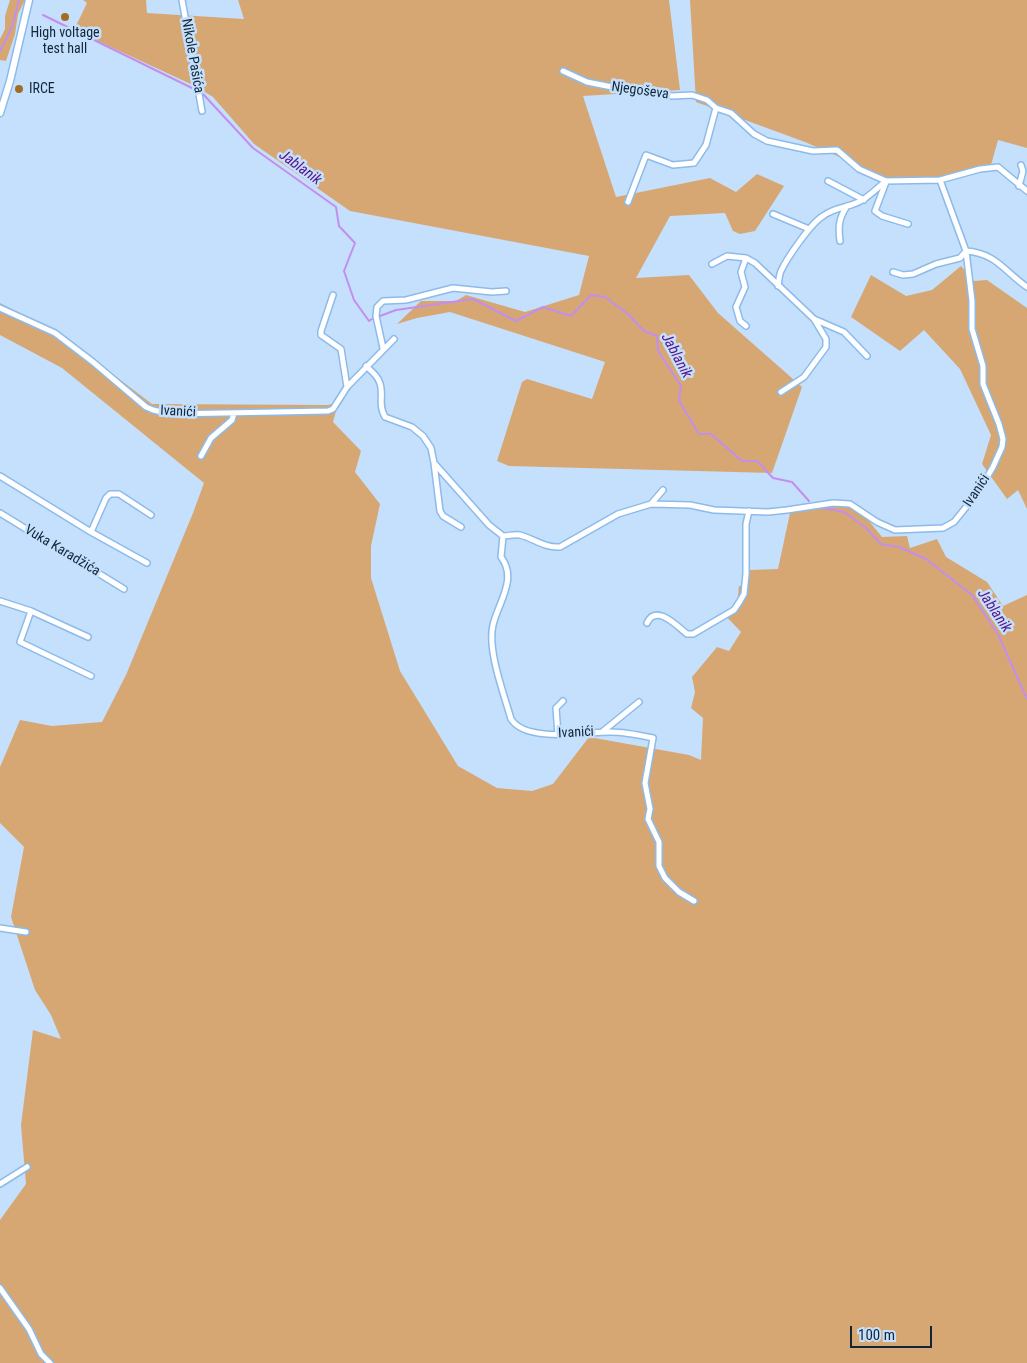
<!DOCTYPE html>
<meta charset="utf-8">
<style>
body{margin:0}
#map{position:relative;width:1027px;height:1363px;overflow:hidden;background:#c4e0fd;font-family:"Roboto Condensed",sans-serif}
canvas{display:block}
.scale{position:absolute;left:850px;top:1326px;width:82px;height:22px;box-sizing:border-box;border:2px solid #132638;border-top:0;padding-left:6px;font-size:15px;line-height:18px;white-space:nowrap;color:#132638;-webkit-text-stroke:4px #c4e0fd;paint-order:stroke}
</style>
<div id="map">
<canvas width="1027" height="1363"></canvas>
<div class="scale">100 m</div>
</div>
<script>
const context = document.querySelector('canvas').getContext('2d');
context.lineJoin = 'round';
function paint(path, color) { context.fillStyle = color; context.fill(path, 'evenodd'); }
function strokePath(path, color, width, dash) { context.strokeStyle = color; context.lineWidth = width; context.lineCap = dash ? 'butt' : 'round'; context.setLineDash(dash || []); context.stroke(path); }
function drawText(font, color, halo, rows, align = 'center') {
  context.font = font + ' "Roboto Condensed",sans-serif'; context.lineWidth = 5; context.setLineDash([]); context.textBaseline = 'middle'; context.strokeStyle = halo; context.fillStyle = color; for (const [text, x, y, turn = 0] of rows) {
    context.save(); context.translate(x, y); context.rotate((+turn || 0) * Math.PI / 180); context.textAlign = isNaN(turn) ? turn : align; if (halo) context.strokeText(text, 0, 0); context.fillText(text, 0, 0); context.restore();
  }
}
const green = new Path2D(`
 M 10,0 L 25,0 L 18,14 L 15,34 L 6,61 L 0,60 L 0,39 L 5,29 L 5,16 Z
 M 83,0 L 146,0 L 147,13 L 244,19 L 238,0 L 669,0 L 680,90 L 583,96 L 616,197 L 710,178 L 736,192 L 757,174 L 784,186 L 755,231 L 740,234 L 733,231 L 725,213 L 670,216 L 636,278 L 689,275 L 718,313 L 802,387 L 772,473 L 509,466 L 497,461 L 522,382 L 527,379 L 592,399 L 605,362 L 450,312 L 417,318 L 397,324 L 421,301 L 456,301 L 466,295 L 525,312 L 579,295 L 589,256 L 350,211 L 254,144 L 213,97 L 195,86 L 74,30 L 87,3 Z
 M 690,0 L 1027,0 L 1027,148 L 998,140 L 991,165 L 940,177 L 890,179 L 805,142 L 696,102 Z
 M 961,266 L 974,281 L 987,280 L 1027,308 L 1027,509 L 1018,490 L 1007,499 L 982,464 L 991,435 L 960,369 L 924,330 L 900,351 L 851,317 L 871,275 L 906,296 L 932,290 Z
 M 0,303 L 60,334 L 152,404 L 328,405 L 332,404 L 344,386 L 344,399 L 336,411 L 333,422 L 361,451 L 355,472 L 380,504 L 371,546 L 371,578 L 400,671 L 458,766 L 497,788 L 532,791 L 553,784 L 589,737 L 689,755 L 701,760 L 703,718 L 691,708 L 695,692 L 692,677 L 717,647 L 729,651 L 741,632 L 724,614 L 737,605 L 739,586 L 747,585 L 750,570 L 778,569 L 790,513 L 822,505 L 850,504 L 869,521 L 882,537 L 907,536 L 910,548 L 937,539 L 946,557 L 987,582 L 1003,606 L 1027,595 L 1027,1363 L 0,1363 L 0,1220 L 26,1184 L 21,1125 L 33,1030 L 61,1039 L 51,1015 L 35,990 L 11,917 L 24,847 L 0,823 L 0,767 L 20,720 L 52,726 L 102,722 L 126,675 L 193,513 L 204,483 L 62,368 L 0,335 Z`);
const stream = new Path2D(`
 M 43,15 L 194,89
 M 0,51 L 12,27 L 19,0
 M 203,94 L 253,148 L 336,207 L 339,226 L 355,243 L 344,271 L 354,300 L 369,321 L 372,319
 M 380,316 L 396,310 L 473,299 L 516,321 L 543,307 L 571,316 L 591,295 L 605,297 L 628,314 L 644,331 L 657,336 L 658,351 L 681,386 L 679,401 L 699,434 L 711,434 L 742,461 L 757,461 L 773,478 L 792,482 L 809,501
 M 818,507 L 844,512 L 866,528 L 881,544 L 899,547 L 926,559 L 972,595 L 998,634 L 1027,699`);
const minor = new Path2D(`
 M 182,0 L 202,111
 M 563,71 L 587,82 L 622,89 L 672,96 L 692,95 L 707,100 L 716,108 L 731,113 L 754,134 L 767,141 L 813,151 L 837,150 L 859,169 L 886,181 L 940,180 L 980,169 L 998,167 L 1027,191
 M 940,180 L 966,251 C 996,253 1005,272 1027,287
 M 828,181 L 864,200
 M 886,182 L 875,211 L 882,216 L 908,224
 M 1019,186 L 1023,171 L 1021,165
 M 628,202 L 646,155 L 673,165 L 694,163 L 706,145 L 716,108
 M 773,214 L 809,229
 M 840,241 C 838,226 839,218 847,206
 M 746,258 L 741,272 L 745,287 L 736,307 L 740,321 L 746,326
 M 712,264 L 727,256 L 746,258 L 755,263 L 814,319 L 826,339 L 826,347 L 804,377 L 781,392
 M 893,272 L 903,275 L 913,274 L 936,264 L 960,258 L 966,251
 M 778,286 C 779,281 779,275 781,271 C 787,258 811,223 823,216 C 832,209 841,208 851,205 C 865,201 875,190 886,181
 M 333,295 L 321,331 L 321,335 L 341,349 L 347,387
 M 0,308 L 55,333 L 93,362 L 146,407 L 153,410 L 171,414 L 328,411 L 333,409 L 347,387 L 394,339
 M 814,319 L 844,332 L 867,356
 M 383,348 L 376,316 L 377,307 L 383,301 L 406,300 L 453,288 L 492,292 L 506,291
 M 366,366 C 370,370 377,375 379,381 C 385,393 377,403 385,417 L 412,427 L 423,436 L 431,448 L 434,463 L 489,525 L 503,536 C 509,536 514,534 520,535 C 535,539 544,548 560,547 L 618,514 L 651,504 L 690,505 L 714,510 L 768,512 L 787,510 L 833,503 L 850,504 L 877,522 L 895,530 L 943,528 L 954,522 L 979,491 L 993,467 L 1002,447 L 1003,439 L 999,424 L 983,384 L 983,366 L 972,329 L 972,301 L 966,251
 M 201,456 L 211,438 L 232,420 L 234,413
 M 434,463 L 440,511 L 443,516 L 461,527
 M 0,476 L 91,532 L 147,563
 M 651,504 L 663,490
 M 0,513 L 124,589
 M 91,532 L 106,498 L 110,494 L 119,494 L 151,515
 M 503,536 L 501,557 C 518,579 498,603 493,625 C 487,650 504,694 511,719 C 526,743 585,732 610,732 C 625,732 639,735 653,738 L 645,783 L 650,809 L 648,819 L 659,842 L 659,866 L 665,878 L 679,892 L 694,901
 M 0,601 L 31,611 L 88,637
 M 31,611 L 20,642 L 91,676
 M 647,623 C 656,603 678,627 687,634 L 693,634 L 734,610 L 740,601 L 744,594 L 746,574 L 746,524 L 749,511
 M 602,732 L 639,702
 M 558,735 L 556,708 L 563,701
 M 0,928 L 26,932
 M 0,1184 L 27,1167
 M 0,1288 L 29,1329 L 41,1354 L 50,1363`);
const tertiary = new Path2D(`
 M 0,113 L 10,81 L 29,0`);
const markers = [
 [65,17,5,"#a26c26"],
 [19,89,5,"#a26c26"]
];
const poiNames = [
 ["High voltage",65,33],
 ["test hall",65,49],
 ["IRCE",29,89,"left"]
];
const streetNames = [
 ["Nikole Pašića",192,56,80],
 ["Njegoševa",640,91,8],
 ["Ivanići",178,412,3],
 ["Ivanići",977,491,-56],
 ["Vuka Karadžića",62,551,31],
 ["Ivanići",576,733,-3]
];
const waterNames = [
 ["Jablanik",300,168,36],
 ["Jablanik",676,356,62],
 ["Jablanik",994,611,56]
];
paint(green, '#d6a773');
strokePath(stream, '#c38eee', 2);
strokePath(minor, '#8cbbea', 8);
strokePath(tertiary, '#8cbbea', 9);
strokePath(minor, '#fff', 5);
strokePath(tertiary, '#fff', 6);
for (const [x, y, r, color] of markers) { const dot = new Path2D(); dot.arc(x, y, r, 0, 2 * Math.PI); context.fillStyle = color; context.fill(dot); strokePath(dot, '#c4e0fd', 2); }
drawText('14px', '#132638', '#c4e0fd', poiNames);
drawText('14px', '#132638', '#c4e0fd', streetNames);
drawText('italic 15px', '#5b1185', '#c4e0fd', waterNames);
</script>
